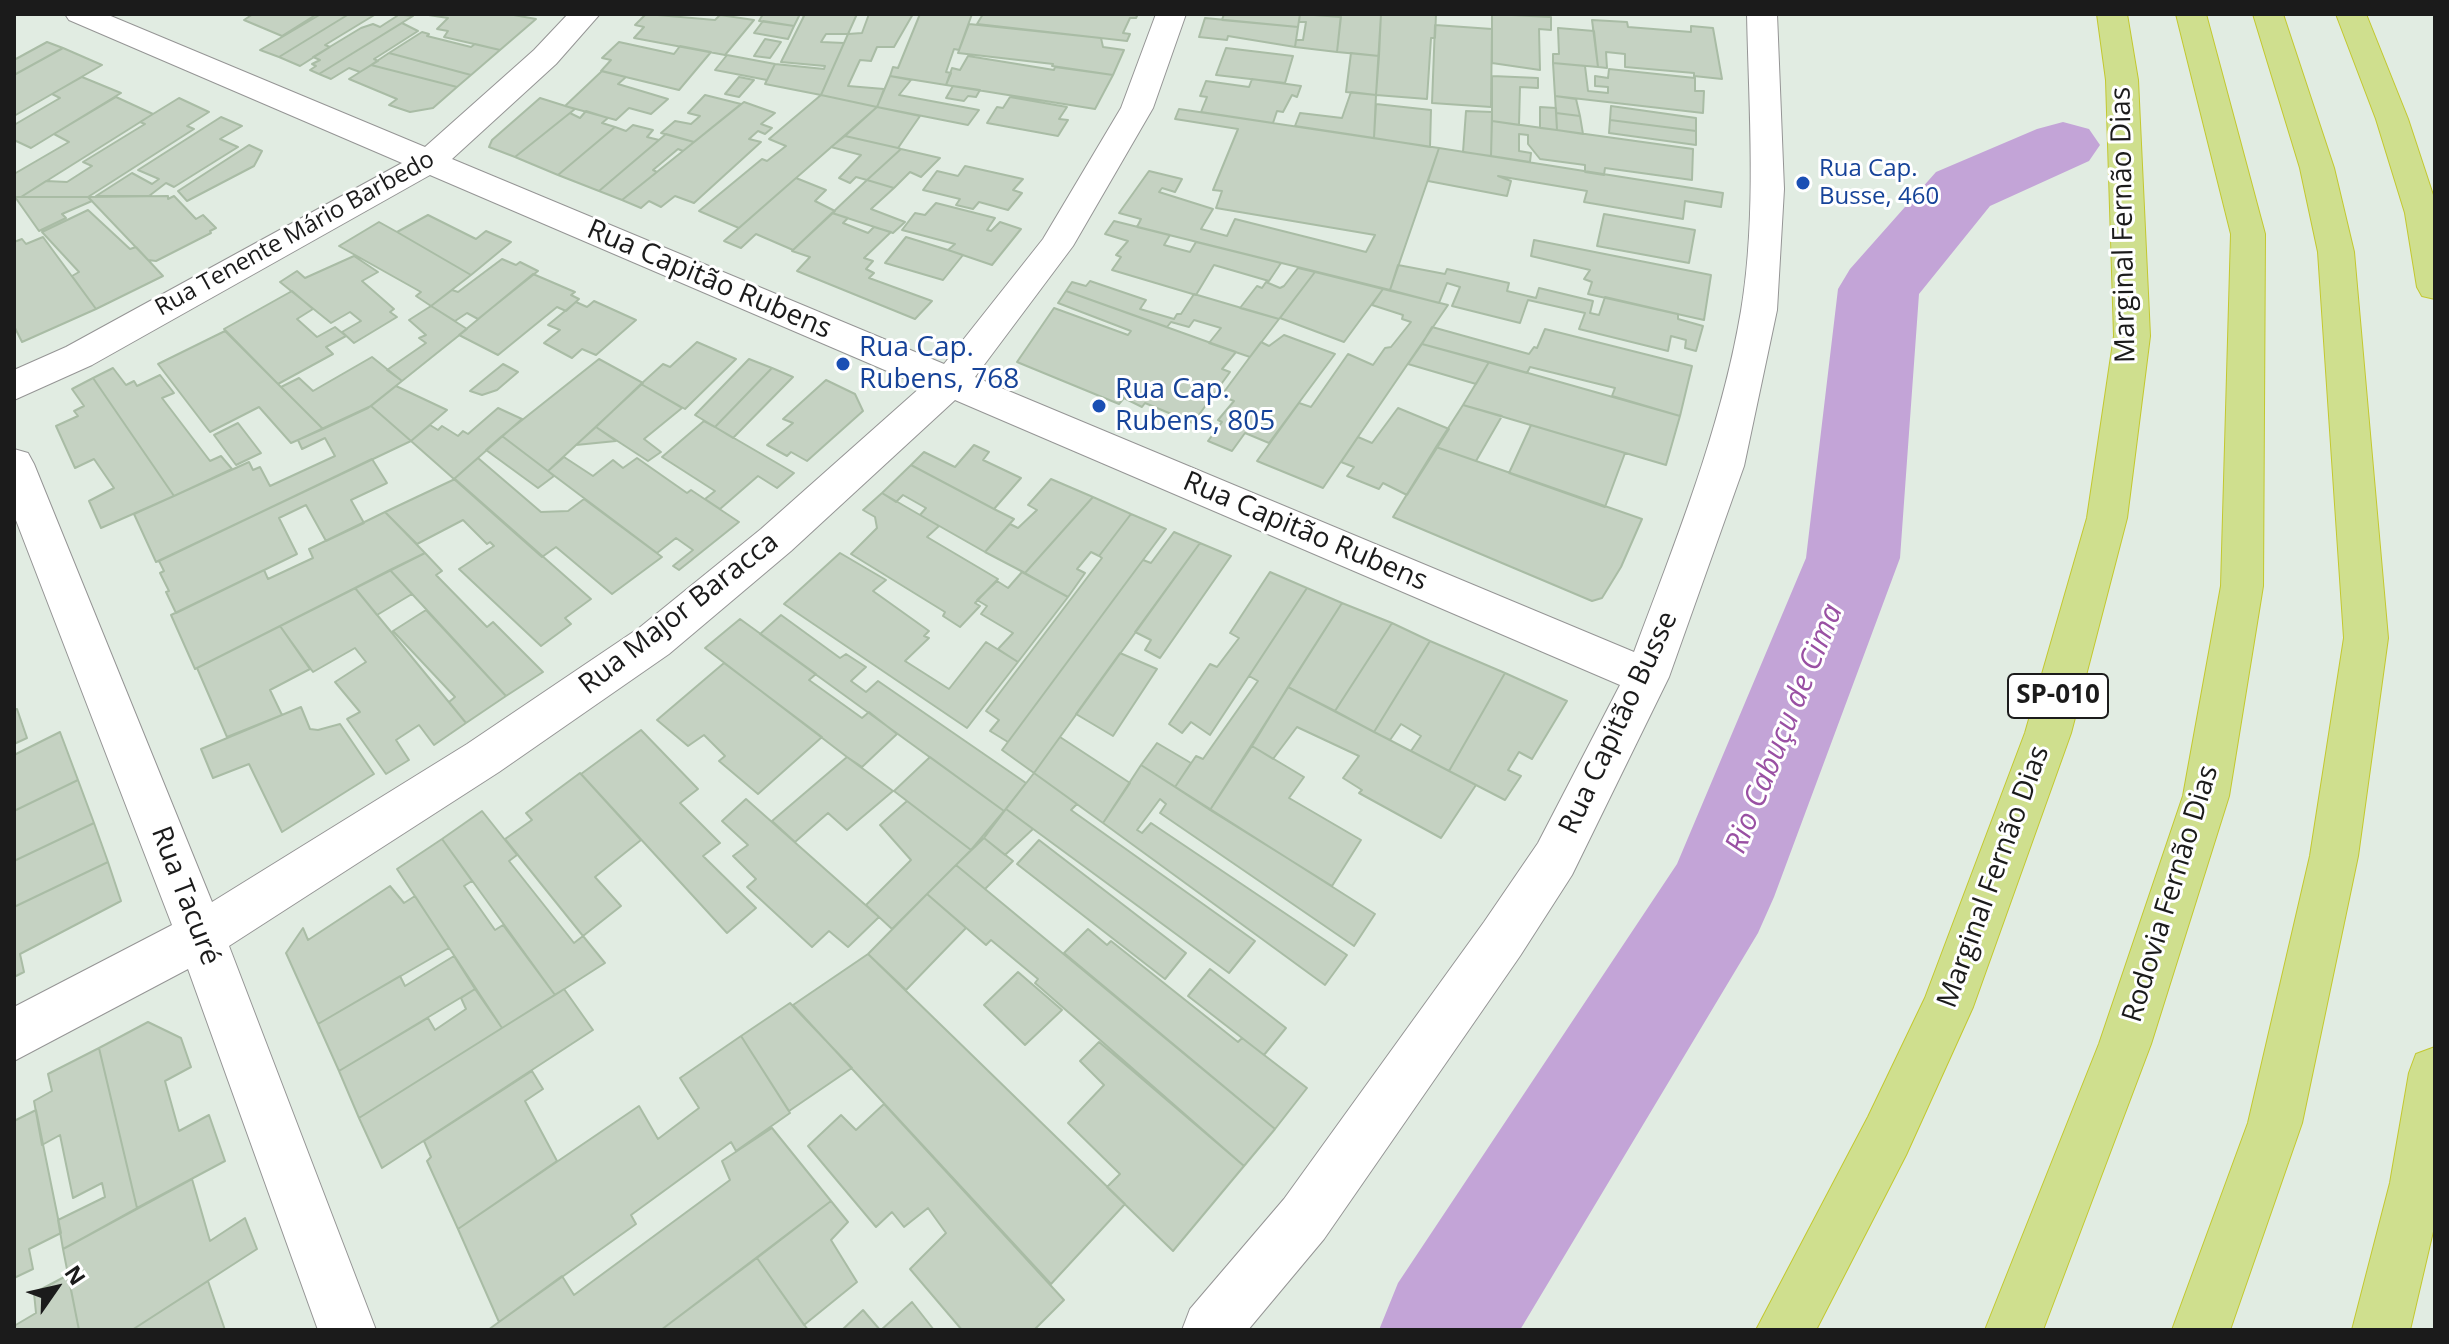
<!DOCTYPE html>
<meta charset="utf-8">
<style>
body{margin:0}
#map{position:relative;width:2449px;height:1344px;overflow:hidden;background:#e1ece2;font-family:"Open Sans",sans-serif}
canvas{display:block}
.frame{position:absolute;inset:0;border:16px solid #1b1b1b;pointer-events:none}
.north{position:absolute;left:16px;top:1248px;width:80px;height:80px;-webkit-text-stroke:6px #fff;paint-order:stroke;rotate:56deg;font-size:22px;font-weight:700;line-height:32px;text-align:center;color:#1b1b1b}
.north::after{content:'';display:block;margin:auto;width:28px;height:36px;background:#1b1b1b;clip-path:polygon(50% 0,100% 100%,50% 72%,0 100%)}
</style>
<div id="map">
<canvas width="2449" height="1344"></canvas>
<div class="frame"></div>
<div class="north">N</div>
</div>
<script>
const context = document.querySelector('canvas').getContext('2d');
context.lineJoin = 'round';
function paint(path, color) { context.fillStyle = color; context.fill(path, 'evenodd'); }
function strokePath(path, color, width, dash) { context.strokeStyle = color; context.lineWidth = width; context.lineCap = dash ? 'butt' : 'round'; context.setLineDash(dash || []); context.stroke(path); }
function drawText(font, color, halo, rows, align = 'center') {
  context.font = font + ' "Open Sans",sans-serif'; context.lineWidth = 6; context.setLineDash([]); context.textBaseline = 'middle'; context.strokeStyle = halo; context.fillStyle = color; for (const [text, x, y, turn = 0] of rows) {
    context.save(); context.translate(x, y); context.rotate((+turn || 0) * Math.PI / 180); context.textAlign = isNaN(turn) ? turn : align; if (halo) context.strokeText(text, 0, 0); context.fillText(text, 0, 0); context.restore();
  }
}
const river = new Path2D(`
 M 2063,122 L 2089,129 L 2100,145 L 2089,161 L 1990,206 L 1919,294 L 1900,558 L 1774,897 L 1758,933 L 1520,1330 L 1379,1330 L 1398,1283 L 1677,864 L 1806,558 L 1838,289 L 1850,269 L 1936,172 L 2037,129 Z`);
const building = new Path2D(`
 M 253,14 L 317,14 L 282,36 L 244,20 Z
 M 321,14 L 349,14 L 279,57 L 260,50 Z
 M 349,14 L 376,14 L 325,45 L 330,47 L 300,66 L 279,57 Z
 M 394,14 L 413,16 L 319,74 L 310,70 L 316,66 L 312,64 L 320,60 L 313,57 L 361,28 L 373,24 L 380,27 L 397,16 Z
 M 422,14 L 508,14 L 536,19 L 500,50 L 444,37 L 448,31 L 437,29 L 448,18 Z
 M 646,14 L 715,20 L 720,15 L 754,20 L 725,55 L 634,38 L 644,27 L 635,25 Z
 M 763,14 L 800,14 L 794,26 L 759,21 Z
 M 800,14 L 857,14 L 848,34 L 826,34 L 821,42 L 844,43 L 821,95 L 765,84 L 775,64 L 824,69 L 825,66 L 781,62 L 804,16 Z
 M 869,14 L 913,14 L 894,47 L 877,47 L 871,61 L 860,60 L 848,86 L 884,89 L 877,107 L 821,95 L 848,34 L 862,33 Z
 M 920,14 L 972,14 L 959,50 L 954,49 L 946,72 L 951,73 L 946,85 L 890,76 L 893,67 L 898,68 Z
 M 983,14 L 1138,14 L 1136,18 L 1130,18 L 1123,33 L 1130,34 L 1127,41 L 977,24 Z
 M 1224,14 L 1300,14 L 1298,27 L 1222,20 Z
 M 1300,14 L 1341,17 L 1337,52 L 1295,47 L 1296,40 L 1303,40 L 1306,22 L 1299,22 Z
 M 1341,14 L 1381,14 L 1379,56 L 1337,52 Z
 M 1381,14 L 1436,14 L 1435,38 L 1431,38 L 1427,99 L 1376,95 Z
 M 1492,14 L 1551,17 L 1551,30 L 1539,29 L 1540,70 L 1492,63 Z
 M 1205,18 L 1298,27 L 1295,47 L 1228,36 L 1227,40 L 1199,37 Z
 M 1592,20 L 1627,22 L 1628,27 L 1691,32 L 1691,26 L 1713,28 L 1722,79 L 1694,76 L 1694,73 L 1625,67 L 1625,54 L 1606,52 L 1607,68 L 1598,67 Z
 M 763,21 L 794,26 L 788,39 L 754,33 Z
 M 402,23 L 418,31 L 374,59 L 378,61 L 360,72 L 349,68 L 331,79 L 319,74 Z
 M 969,24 L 1101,38 L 1103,47 L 1124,50 L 1113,75 L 1052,66 L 1053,64 L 958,53 Z
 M 1435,25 L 1492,29 L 1491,107 L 1432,103 Z
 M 1558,28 L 1594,31 L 1598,67 L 1553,63 L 1553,54 L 1559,54 Z
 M 422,32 L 429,34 L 427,36 L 471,47 L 475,44 L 500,50 L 471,75 L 389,53 Z
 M 765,39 L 781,42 L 770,58 L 754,56 Z
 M 47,42 L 63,48 L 14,75 L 14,60 Z
 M 619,42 L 674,54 L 680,46 L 711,52 L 679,90 L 601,71 L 611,60 L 602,58 Z
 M 63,48 L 102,65 L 14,116 L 14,75 Z
 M 1226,48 L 1293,56 L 1285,83 L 1216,75 Z
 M 389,53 L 471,75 L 457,87 L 371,65 Z
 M 1351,53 L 1379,56 L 1376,95 L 1346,92 Z
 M 727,55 L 775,64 L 767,80 L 715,70 Z
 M 968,56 L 1054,70 L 1055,67 L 1113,75 L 1095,109 L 946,85 L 952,68 L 960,70 Z
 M 1553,63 L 1585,66 L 1588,91 L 1608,93 L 1608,87 L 1595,86 L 1595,76 L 1608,78 L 1609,69 L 1695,78 L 1695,91 L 1704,91 L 1703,113 L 1555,96 Z
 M 371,65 L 457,87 L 433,108 L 410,112 L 389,105 L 397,99 L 349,79 Z
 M 602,71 L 626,77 L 618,84 L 668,99 L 651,114 L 629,108 L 616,120 L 565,106 Z
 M 890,76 L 911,80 L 899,95 L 979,110 L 968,125 L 877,107 Z
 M 1492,76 L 1538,78 L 1538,88 L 1520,87 L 1519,125 L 1492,121 Z
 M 82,77 L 121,93 L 31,148 L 14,140 L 14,125 L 60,98 L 52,94 Z
 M 739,77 L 754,80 L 739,97 L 725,94 Z
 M 1252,79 L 1301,86 L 1297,97 L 1292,95 L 1283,112 L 1277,111 L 1273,123 L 1201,112 L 1207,97 L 1200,96 L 1206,81 L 1249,87 Z
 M 953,86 L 980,90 L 976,97 L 968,96 L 964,101 L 946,98 Z
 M 1351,92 L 1376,95 L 1374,138 L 1295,126 L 1300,113 L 1342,118 Z
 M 705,95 L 741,104 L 694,142 L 661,133 L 675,121 L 691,124 L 700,116 L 688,113 Z
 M 821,95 L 877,107 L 739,228 L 699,211 L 762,159 L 767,161 L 786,146 L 769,139 Z
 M 1555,96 L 1576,99 L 1580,116 L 1556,113 Z
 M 116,97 L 153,114 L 21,197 L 14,197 L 14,174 L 69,142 L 54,134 Z
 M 1010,97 L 1067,107 L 1059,119 L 1068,120 L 1058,136 L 987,123 L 997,107 L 1003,108 Z
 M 179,98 L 209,112 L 187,126 L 194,129 L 88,197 L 21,197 L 46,181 L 67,182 L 92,166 L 83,162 L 145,124 L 140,122 Z
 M 540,98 L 575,109 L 515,157 L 489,147 L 492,140 Z
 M 744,102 L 775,113 L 761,124 L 772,128 L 765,134 L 758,131 L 749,139 L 761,142 L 694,203 L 675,196 L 661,207 L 649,201 L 641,208 L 622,200 Z
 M 1376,104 L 1431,110 L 1430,147 L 1374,138 Z
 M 1611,106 L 1696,118 L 1696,131 L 1610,120 Z
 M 877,107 L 920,116 L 898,148 L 845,136 Z
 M 1540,107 L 1556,108 L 1557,130 L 1540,128 Z
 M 1179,109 L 1439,148 L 1390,290 L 1137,227 L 1141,219 L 1119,213 L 1149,171 L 1182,179 L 1175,192 L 1162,188 L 1159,192 L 1213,209 L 1201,229 L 1227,236 L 1235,219 L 1366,252 L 1375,235 L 1216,208 L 1222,191 L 1213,190 L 1238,129 L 1175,119 Z
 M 586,111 L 608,118 L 602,123 L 615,127 L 558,175 L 515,157 L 570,113 L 580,118 Z
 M 1466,111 L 1492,112 L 1491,156 L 1463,152 Z
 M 1556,113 L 1580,116 L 1583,134 L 1557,130 Z
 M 221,117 L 242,126 L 220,139 L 238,147 L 174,187 L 166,183 L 149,196 L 96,196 L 132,173 L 152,184 L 159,179 L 138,170 Z
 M 1610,120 L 1696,131 L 1696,145 L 1609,133 Z
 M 1492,121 L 1693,149 L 1692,180 L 1605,168 L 1604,175 L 1585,172 L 1585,165 L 1540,159 L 1528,144 L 1528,135 L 1519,134 L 1519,151 L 1531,153 L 1530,162 L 1491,156 Z
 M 633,125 L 653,130 L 647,137 L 659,140 L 599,191 L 558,175 L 615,127 L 626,131 Z
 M 666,134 L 694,142 L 683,151 L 678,149 L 653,170 L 657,172 L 622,200 L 599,191 Z
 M 845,136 L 898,148 L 901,149 L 867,180 L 856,177 L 850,183 L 839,178 L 861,155 L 831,147 Z
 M 249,145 L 262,151 L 254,166 L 187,201 L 178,191 Z
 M 1439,148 L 1723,193 L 1721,207 L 1685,201 L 1683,219 L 1584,202 L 1587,191 L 1498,176 L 1511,181 L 1507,196 L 1428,181 Z
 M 901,149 L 940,158 L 921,177 L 910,172 L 894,188 L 867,180 Z
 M 965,166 L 1023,179 L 1013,190 L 1022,193 L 1008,210 L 979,202 L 973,209 L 956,205 L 960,199 L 923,190 L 937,171 L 958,176 Z
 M 796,178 L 826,190 L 815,201 L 835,211 L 793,250 L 756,234 L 741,248 L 724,241 Z
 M 867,180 L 894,188 L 871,209 L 905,222 L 893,233 L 832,213 Z
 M 168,196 L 168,199 L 174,196 L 196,219 L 203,215 L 216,228 L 210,231 L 211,233 L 156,261 L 148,260 L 88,197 Z
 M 15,197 L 88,197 L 92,201 L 62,214 L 66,218 L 39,231 Z
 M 936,203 L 995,218 L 987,230 L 991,231 L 1000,222 L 1021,229 L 992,265 L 948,250 L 955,244 L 902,230 L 915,213 L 925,215 Z
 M 88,210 L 130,249 L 136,247 L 163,276 L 96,309 L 72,276 L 79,272 L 42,232 Z
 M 832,213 L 848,218 L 843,223 L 868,233 L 874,227 L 891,232 L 864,258 L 873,261 L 866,269 L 874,273 L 869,278 L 932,301 L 915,319 L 797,271 L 810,257 L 792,251 Z
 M 1604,214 L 1695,230 L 1689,263 L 1597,246 Z
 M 428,215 L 476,239 L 486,231 L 511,242 L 471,275 L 397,232 Z
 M 1114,221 L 1170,235 L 1164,245 L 1190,252 L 1196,242 L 1281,263 L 1269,281 L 1214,265 L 1196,295 L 1112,270 L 1121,257 L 1116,255 L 1128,241 L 1105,234 Z
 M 379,222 L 397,232 L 471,275 L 431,306 L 416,296 L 421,292 L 339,246 Z
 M 43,237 L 96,309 L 22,342 L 14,326 L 14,242 L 22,239 L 26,244 Z
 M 906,237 L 948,250 L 963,255 L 943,280 L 885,263 Z
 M 1534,240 L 1711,275 L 1704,320 L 1588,294 L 1592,282 L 1584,279 L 1590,270 L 1531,256 Z
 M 354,256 L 378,272 L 362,281 L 394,309 L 390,312 L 397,317 L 354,343 L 342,332 L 361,321 L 350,312 L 331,323 L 280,282 L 297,271 L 305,278 Z
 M 502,259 L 516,265 L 520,262 L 538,271 L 478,319 L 467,313 L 455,321 L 431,306 L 452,290 L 458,292 Z
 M 1398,265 L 1445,274 L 1447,269 L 1509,283 L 1507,291 L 1536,298 L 1539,288 L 1593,301 L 1590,313 L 1599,315 L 1605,297 L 1678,314 L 1678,319 L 1703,326 L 1696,351 L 1685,348 L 1686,340 L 1671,336 L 1668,351 L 1579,329 L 1585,313 L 1528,300 L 1520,323 L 1452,306 L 1460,287 L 1447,283 L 1439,303 L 1390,290 Z
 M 1298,268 L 1315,272 L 1279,319 L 1240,308 L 1257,286 L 1262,288 L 1266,282 L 1280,288 L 1284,286 Z
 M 1315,272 L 1383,289 L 1344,342 L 1280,318 Z
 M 533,274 L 575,292 L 571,295 L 579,299 L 566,311 L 557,307 L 498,355 L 459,335 Z
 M 1090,281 L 1146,300 L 1140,309 L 1174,319 L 1177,314 L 1181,314 L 1194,294 L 1279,319 L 1250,357 L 1209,343 L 1221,328 L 1194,320 L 1189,327 L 1171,322 L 1167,327 L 1066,291 L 1072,282 L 1086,286 Z
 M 1383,289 L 1448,305 L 1323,488 L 1257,461 L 1299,403 L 1311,407 L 1348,354 L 1373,365 L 1385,348 L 1391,347 L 1411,322 L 1402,319 L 1403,315 L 1372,305 Z
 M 292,291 L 313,309 L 297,319 L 317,337 L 335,327 L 346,336 L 326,347 L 333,354 L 278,384 L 224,329 Z
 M 1066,291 L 1236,352 L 1222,369 L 1230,372 L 1193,423 L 1145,403 L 1142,407 L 1124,398 L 1119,404 L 1017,362 L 1054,308 L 1128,335 L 1131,331 L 1058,303 Z
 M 594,301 L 636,320 L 596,355 L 582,349 L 572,358 L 544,343 L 560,330 L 548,325 L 576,302 L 587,307 Z
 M 431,306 L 467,329 L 402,381 L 387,370 L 426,343 L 419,338 L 426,335 L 409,320 Z
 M 1432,327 L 1529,354 L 1534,347 L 1537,348 L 1545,329 L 1692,366 L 1680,416 L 1612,396 L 1615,388 L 1530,367 L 1527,373 L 1422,344 Z
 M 225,331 L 323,429 L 291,443 L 259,407 L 210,432 L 158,364 Z
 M 1284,335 L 1335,354 L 1269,443 L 1245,433 L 1232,451 L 1208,441 L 1222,422 L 1218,420 L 1234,401 L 1221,396 L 1261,342 L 1269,346 Z
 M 697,342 L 736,359 L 685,409 L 641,384 L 663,364 L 670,367 Z
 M 1422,344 L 1489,362 L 1476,384 L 1408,364 Z
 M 372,357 L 402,381 L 368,408 L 323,429 L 281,387 L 299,378 L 313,391 Z
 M 599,359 L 643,383 L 548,471 L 502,436 Z
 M 749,359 L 772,368 L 715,427 L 695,415 Z
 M 1489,362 L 1680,416 L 1666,465 L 1463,405 Z
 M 503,364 L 518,372 L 497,390 L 482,395 L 470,391 Z
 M 113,368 L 126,385 L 134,381 L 137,386 L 160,375 L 174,393 L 162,398 L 210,461 L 221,456 L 232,469 L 174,496 L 93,378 Z
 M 772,368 L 793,377 L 733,438 L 715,427 Z
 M 93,378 L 174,496 L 101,528 L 89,501 L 114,488 L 94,459 L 75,468 L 56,426 L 78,416 L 74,411 L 84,406 L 72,389 Z
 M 826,380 L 855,394 L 863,411 L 807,461 L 791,452 L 787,456 L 767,445 L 793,423 L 783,419 Z
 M 641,384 L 682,408 L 644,439 L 661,452 L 648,461 L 596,427 Z
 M 396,386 L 447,410 L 411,441 L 371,406 Z
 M 1463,405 L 1502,416 L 1476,461 L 1436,447 Z
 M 371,406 L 411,441 L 156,562 L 134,514 L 249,462 L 253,470 L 260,467 L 270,486 L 335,456 L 325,438 L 302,449 L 298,440 Z
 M 498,408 L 522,419 L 454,479 L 411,441 L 430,425 L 438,430 L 442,426 L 458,436 L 463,431 L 468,434 Z
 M 1398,408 L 1449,429 L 1407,495 L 1383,483 L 1379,489 L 1347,476 L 1354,467 L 1341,462 L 1358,437 L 1372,443 Z
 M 704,421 L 715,427 L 794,473 L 777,488 L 758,476 L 720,509 L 705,499 L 715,491 L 662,457 Z
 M 238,423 L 261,453 L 236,465 L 214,435 Z
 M 1531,425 L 1625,453 L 1605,507 L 1509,473 Z
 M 596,427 L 616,441 L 576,445 Z
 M 502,436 L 548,471 L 554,476 L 538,488 L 486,450 Z
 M 974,445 L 989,452 L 983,460 L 1021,478 L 994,509 L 911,465 L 924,452 L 955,467 Z
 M 1436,447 L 1642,519 L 1621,567 L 1602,598 L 1592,601 L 1393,517 Z
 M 564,457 L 593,476 L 613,460 L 623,468 L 637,458 L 687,493 L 691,490 L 739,522 L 679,570 L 673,566 L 693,550 L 676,538 L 657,553 L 548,471 Z
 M 478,458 L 541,512 L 568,511 L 584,499 L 662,557 L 612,594 L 556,547 L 542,557 L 454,479 Z
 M 372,459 L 387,483 L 351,500 L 364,523 L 326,541 L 306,505 L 279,518 L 297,554 L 176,613 L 166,592 L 169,591 L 160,573 L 164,571 L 159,561 Z
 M 911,465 L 994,509 L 1014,519 L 985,552 L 920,515 L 926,508 L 903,495 L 896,502 L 882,493 Z
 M 455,479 L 591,599 L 565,618 L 571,624 L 541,646 L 459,569 L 494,546 L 490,542 L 487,544 L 463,520 L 417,544 L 385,512 Z
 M 1051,479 L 1093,497 L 1025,573 L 985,552 L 1010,524 L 1018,528 L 1037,510 L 1028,505 Z
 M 882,493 L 939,526 L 927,537 L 998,579 L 975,603 L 980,606 L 960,627 L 943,616 L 945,612 L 851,554 L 877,528 L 875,517 L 863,510 Z
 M 1093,497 L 1131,514 L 1099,556 L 1091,552 L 1077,569 L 1085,573 L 1068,597 L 1025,573 Z
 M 385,512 L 425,553 L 195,669 L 171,615 L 264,570 L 268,579 L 313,558 L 309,549 Z
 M 1131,514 L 1166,529 L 1008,742 L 990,731 L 999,720 L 986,711 L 1102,558 L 1099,556 Z
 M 1174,532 L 1200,543 L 1034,773 L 1002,750 L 1143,560 L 1151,563 Z
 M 1200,543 L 1231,556 L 1160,658 L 1145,650 L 1151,640 L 1135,632 Z
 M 425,553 L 442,571 L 436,575 L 487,627 L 493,622 L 543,672 L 506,696 L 390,570 Z
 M 840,553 L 886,580 L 873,591 L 929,631 L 924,636 L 929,638 L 905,661 L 949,689 L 986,642 L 1018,662 L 967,728 L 784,604 Z
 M 390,570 L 412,594 L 377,615 L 355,588 Z
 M 1022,572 L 1068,597 L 1018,662 L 998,649 L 1013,633 L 981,614 L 987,606 L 977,600 L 997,581 L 1008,588 Z
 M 1270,572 L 1307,588 L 1210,735 L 1191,722 L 1182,733 L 1169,724 L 1210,664 L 1217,667 L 1239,638 L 1230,633 Z
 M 355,588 L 466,723 L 434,745 L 419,725 L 396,740 L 409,760 L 386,774 L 347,719 L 360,712 L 335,682 L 366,662 L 355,648 L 313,672 L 280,626 Z
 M 1307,588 L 1342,603 L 1210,810 L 1175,787 L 1196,756 L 1203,759 L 1258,681 L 1249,676 Z
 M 1342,603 L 1392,623 L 1335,711 L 1288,687 Z
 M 426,610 L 506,696 L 466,723 L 449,702 L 455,697 L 393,631 Z
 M 781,615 L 840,658 L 846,654 L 866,667 L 851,681 L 866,692 L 878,681 L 1026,783 L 1004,811 L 760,634 Z
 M 740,619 L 816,674 L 809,680 L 862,718 L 869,712 L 897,734 L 862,767 L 847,757 L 705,648 Z
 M 1392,623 L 1430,641 L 1374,732 L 1335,711 Z
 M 280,626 L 310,669 L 270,690 L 282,715 L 227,737 L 197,668 Z
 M 1430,641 L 1505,673 L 1449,771 L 1411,751 L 1421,736 L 1401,724 L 1390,740 L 1374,732 Z
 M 1120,653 L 1157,669 L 1113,736 L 1076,714 Z
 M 724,663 L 822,737 L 758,794 L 719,761 L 725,756 L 704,735 L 688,746 L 657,720 Z
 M 1505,673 L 1567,701 L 1532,759 L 1519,752 L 1508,770 L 1521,776 L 1505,800 L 1449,771 Z
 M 1288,687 L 1476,785 L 1441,838 L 1359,793 L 1362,790 L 1343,778 L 1359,756 L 1297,727 L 1273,759 L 1252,746 Z
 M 301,707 L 310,729 L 318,730 L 340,724 L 374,774 L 282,832 L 249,764 L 213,778 L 201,749 Z
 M 17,709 L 27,738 L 14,744 L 14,710 Z
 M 641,730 L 698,789 L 680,803 L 720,843 L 703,856 L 756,908 L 727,933 L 581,774 Z
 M 60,732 L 78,780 L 14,811 L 14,755 Z
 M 1060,737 L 1130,783 L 1103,823 L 1034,773 Z
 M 1157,743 L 1191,763 L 1175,787 L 1141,765 Z
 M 1252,746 L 1304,777 L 1289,798 L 1361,840 L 1332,886 L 1210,810 Z
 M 847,757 L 893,791 L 847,830 L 828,813 L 795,842 L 772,821 Z
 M 930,757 L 1004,811 L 971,850 L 894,791 Z
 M 1141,765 L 1375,914 L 1354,946 L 1160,813 L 1166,804 L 1160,799 L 1137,830 L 1142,833 L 1151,823 L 1347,955 L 1325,985 L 1103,823 Z
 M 580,773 L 641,840 L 595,877 L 621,906 L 583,936 L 505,839 L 532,820 L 526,813 Z
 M 1034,773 L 1077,804 L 1071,810 L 1255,941 L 1229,973 L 1006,809 Z
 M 78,780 L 94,823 L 14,861 L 14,811 Z
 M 746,799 L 879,917 L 848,947 L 829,931 L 812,947 L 747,887 L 756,879 L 733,856 L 748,845 L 722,821 Z
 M 907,801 L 971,850 L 892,929 L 866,905 L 911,860 L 880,825 Z
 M 1006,809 L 1033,829 L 1005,855 L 984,838 Z
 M 482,811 L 517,855 L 509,861 L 574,943 L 583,936 L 605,963 L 555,995 L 442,839 Z
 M 94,823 L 108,862 L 14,907 L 14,861 Z
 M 984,838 L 1013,861 L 985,889 L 956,865 Z
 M 442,839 L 472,881 L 464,886 L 495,930 L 503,925 L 555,995 L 502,1028 L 397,869 Z
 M 1039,840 L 1186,953 L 1165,979 L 1017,864 Z
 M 108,862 L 121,901 L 20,954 L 24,972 L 14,977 L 14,907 Z
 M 956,865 L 1275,1129 L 1244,1166 L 1035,983 L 1038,979 L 991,940 L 986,945 L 927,894 Z
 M 390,886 L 404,903 L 415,896 L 449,948 L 318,1024 L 286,953 L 303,928 L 308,940 Z
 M 927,894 L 966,928 L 906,990 L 868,954 Z
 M 1088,929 L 1107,945 L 1111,941 L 1238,1042 L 1242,1038 L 1307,1088 L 1275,1129 L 1064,953 Z
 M 868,954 L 1125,1204 L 1051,1284 L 793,1005 Z
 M 454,956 L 475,989 L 339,1071 L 318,1024 L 400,976 L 405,986 Z
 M 1210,969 L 1286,1028 L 1264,1055 L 1188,996 Z
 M 1018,972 L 1062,1010 L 1025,1045 L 984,1005 Z
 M 475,989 L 502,1028 L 359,1118 L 339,1071 L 428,1018 L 435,1030 L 466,1009 L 461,998 Z
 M 564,989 L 593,1030 L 382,1168 L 359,1118 Z
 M 790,1003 L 852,1068 L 789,1111 L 741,1036 Z
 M 148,1022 L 181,1038 L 191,1067 L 165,1081 L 179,1131 L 209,1115 L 225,1161 L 137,1208 L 99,1048 Z
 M 741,1036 L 790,1113 L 736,1151 L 731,1142 L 631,1215 L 636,1224 L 499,1322 L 458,1229 L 639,1106 L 658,1139 L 699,1108 L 680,1078 Z
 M 1099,1042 L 1244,1166 L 1173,1251 L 1107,1187 L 1120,1174 L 1068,1123 L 1104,1085 L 1080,1061 Z
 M 99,1048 L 137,1208 L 63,1249 L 58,1220 L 105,1197 L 102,1183 L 73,1198 L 60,1135 L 42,1145 L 34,1101 L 52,1091 L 48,1074 Z
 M 532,1071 L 543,1089 L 525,1101 L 557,1161 L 458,1229 L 427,1161 L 431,1157 L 424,1141 Z
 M 884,1104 L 1064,1300 L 1034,1330 L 962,1330 L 910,1269 L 946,1233 L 928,1208 L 904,1227 L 892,1212 L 876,1227 L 808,1146 L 841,1115 L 856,1130 Z
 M 36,1110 L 61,1233 L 29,1249 L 33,1269 L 14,1278 L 14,1121 Z
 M 772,1128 L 831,1201 L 661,1330 L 488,1330 L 562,1276 L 574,1295 L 730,1180 L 722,1161 Z
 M 192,1179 L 210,1241 L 245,1218 L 257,1249 L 132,1330 L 79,1330 L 63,1249 Z
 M 831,1201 L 848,1222 L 831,1240 L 857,1282 L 804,1325 L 757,1258 Z
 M 757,1258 L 808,1330 L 661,1330 Z
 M 68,1275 L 79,1330 L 14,1330 L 14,1326 L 36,1313 L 34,1293 Z
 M 208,1281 L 225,1330 L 132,1330 Z
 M 912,1302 L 934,1330 L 881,1330 Z
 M 863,1310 L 880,1330 L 842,1330 Z`);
const minor = new Path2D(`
 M 65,14 L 106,14 L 425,147 L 534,50 L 568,14 L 600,14 L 556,64 L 452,159 L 944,364 L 1043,239 L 1121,108 L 1156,14 L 1186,14 L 1153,108 L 1073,246 L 975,377 L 1634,652 C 1676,540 1721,429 1741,311 C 1757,215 1749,111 1747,14 L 1777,14 L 1784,189 L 1777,310 L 1744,466 L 1669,677 L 1572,875 L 1520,956 L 1324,1239 L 1248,1330 L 1182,1330 L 1190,1309 L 1284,1199 L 1484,922 L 1538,843 L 1620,685 L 955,400 L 791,551 L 669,654 L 499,772 L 229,946 L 376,1330 L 318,1330 L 188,969 L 14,1061 L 14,1007 L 172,925 L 14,515 L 14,449 L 28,453 L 34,464 L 212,902 L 467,744 L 639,628 L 761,529 L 922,386 L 430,175 L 92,365 L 14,400 L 14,370 L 66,347 L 402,163 L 69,20 Z`);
const highway = new Path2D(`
 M 2097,14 L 2127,14 L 2138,80 L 2150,336 L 2127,518 L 2071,733 L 1973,1007 L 1906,1155 L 1816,1330 L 1756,1330 L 1868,1117 L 1925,998 L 2025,733 L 2087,518 L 2114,336 L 2106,80 Z
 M 2176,14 L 2206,14 L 2265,234 L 2263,586 L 2229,796 L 2151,1044 L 2043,1330 L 1985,1330 L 2099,1044 L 2183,796 L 2221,586 L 2231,234 Z
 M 2253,14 L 2283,14 L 2334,168 L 2354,252 L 2388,638 L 2358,856 L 2302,1123 L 2230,1330 L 2172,1330 L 2248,1123 L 2310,856 L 2344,638 L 2318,252 L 2300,168 Z
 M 2336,14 L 2366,14 L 2408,119 L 2435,201 L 2435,299 L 2422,296 L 2417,287 L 2405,213 L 2376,119 Z
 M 2435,1047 L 2435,1223 L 2410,1330 L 2352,1330 L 2390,1183 L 2409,1073 L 2416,1054 Z`);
const markers = [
 [1803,183,8,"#1a4fb4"],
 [843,364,8,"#1a4fb4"],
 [1099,406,8,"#1a4fb4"]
];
const farTransitnames = [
 ["Rua Cap.",1819,169],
 ["Busse, 460",1819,197]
];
const farStreetnames = [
 ["Rua Tenente Mário Barbedo",295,234,-29]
];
const shields = [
 [2058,696,100]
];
const shieldNames = [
 ["SP-010",2058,696]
];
const streetNames = [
 ["Marginal Fernão Dias",2124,225,-91],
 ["Rua Capitão Rubens",709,280,23],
 ["Rua Capitão Rubens",1305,532,23],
 ["Rua Major Baracca",679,614,-38],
 ["Rua Capitão Busse",1619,723,-65],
 ["Marginal Fernão Dias",1994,877,-70],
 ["Rodovia Fernão Dias",2171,894,-73],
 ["Rua Tacuré",185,896,69]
];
const transitNames = [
 ["Rua Cap.",859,348],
 ["Rubens, 768",859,380],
 ["Rua Cap.",1115,390],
 ["Rubens, 805",1115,422]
];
const waterNames = [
 ["Rio Cabuçu de Cima",1785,729,-68]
];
paint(river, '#c3a4d7');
paint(building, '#c5d2c2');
strokePath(building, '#a9bca5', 2);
strokePath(minor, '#959595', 2);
strokePath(highway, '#c3c830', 2);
paint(minor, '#fff');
paint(highway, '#cfdf8e');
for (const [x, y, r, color] of markers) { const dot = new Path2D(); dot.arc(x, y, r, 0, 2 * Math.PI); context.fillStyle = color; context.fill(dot); strokePath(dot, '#fff', 3); }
drawText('24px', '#164399', '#fff', farTransitnames, 'left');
drawText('24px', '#1b1b1b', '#fff', farStreetnames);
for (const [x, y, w] of shields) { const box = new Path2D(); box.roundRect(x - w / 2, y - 22, w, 44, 6); context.fillStyle = '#fff'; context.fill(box); strokePath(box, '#1b1b1b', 2); }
drawText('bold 26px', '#1b1b1b', null, shieldNames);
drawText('28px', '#1b1b1b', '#fff', streetNames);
drawText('28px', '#164399', '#fff', transitNames, 'left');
drawText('italic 30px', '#9950a3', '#fff', waterNames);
</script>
